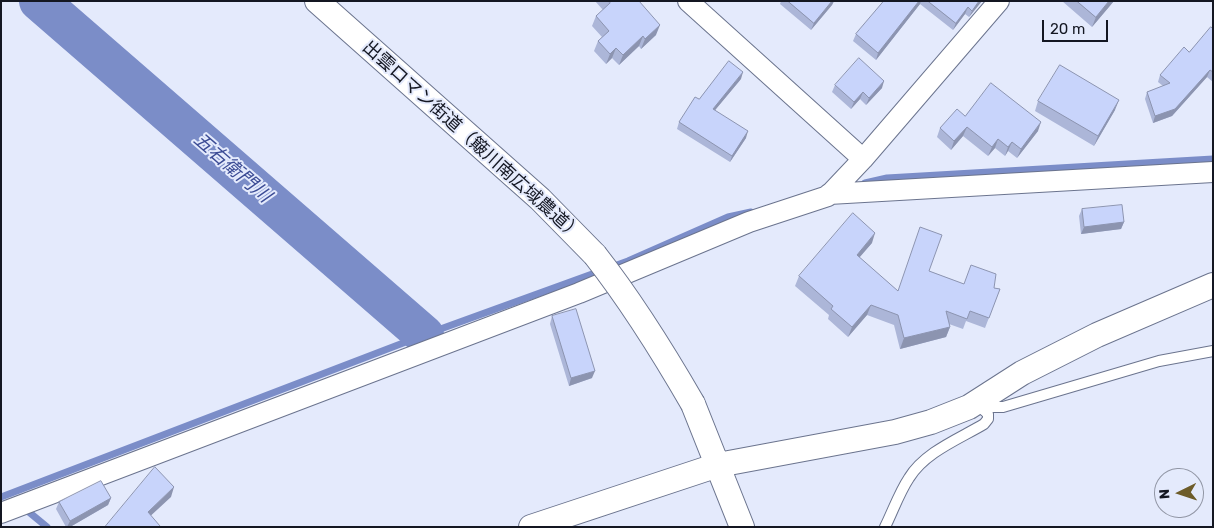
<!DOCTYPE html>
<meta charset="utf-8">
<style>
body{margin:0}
#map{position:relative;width:1214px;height:528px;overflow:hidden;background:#e4eafc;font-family:Rubik,sans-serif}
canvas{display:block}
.frame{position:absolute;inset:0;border:2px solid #141722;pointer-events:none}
.north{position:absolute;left:1154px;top:468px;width:50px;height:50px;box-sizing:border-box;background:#e4eafc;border:1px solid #9196a5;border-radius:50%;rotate:266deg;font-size:14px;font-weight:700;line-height:20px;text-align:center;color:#141722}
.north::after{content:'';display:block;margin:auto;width:18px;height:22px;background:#6d5c2a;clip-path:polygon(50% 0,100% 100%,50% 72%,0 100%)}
.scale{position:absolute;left:1042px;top:20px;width:66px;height:22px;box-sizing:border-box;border:2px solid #141722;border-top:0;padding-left:6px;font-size:15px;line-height:18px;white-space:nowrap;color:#141722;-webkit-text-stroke:4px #e4eafc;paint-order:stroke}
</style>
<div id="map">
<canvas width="1214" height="528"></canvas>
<div class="frame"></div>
<div class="north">N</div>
<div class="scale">20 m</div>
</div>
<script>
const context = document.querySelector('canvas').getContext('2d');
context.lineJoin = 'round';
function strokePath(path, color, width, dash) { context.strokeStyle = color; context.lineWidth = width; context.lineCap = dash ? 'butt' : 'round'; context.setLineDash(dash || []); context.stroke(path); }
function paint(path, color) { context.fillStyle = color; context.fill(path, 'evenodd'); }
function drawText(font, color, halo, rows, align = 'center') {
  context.font = font + ' Rubik,"Noto Sans JP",sans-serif'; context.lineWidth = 4; context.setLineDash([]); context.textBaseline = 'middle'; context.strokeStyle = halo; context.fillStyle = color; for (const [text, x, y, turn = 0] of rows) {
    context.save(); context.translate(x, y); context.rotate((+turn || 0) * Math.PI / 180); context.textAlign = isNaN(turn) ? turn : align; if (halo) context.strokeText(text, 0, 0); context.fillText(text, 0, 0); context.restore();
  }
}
const stream = new Path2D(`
 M 865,183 L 887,178 L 1213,159
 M 1,497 L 424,335 L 628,261 L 728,217 L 751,212
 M 24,508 L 47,527`);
const river = new Path2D(`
 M 39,1 L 424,335`);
const service = new Path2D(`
 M 977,407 L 1003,407 L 1159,361 L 1213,351
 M 885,527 C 893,511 899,493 909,478 C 925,452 959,439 984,424 L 988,419 L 988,414 L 980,407`);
const minor = new Path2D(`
 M 688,1 L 863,159
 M 829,194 L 1213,172
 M 1,513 L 579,293 L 749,222 L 828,196 L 863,159 L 999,1`);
const tertiary = new Path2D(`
 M 317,1 L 540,199 L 595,255
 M 693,404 L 742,527
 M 531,527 L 718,465 L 895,432 L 931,422 L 969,407 L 1022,373 L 1097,335 L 1213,285`);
const tertiaryBridge = new Path2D(`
 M 595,255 C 632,302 663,352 693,404`);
const wall = new Path2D(`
 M 595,1 L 639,1 L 656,35 L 641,49 L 639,46 L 619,65 L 612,58 L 606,64 L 594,51 L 598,41 L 602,37 L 592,26 L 596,16 L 603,10 Z
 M 781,1 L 834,1 L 832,5 L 811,30 L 780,4 Z
 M 884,1 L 982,1 L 969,17 L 965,14 L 953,30 L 920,4 L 876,60 L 853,41 L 856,34 Z
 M 1062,1 L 1114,1 L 1092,27 Z
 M 1213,29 L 1213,82 L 1207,77 L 1172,116 L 1153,123 L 1145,99 L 1147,92 L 1163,86 L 1158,82 L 1160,75 L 1189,52 Z
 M 741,79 L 715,110 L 746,138 L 730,162 L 677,129 L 679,122 Z
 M 835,85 L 882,88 L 866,105 L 860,99 L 851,109 L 832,92 Z
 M 1038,101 L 1115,110 L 1094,146 L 1035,111 Z
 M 965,116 L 1038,131 L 1017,158 L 1008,151 L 1005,156 L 995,148 L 988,156 L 963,136 L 951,150 L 937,137 L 940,128 Z
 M 1082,209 L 1124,222 L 1121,229 L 1081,234 L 1079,216 Z
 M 872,243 L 859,257 L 898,291 L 929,271 L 964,284 L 1000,289 L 985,328 L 966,321 L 963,329 L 949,324 L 950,327 L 946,337 L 900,349 L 894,325 L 867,315 L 848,337 L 828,319 L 829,315 L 795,286 L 799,276 Z
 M 552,316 L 592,378 L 569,386 L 550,324 Z
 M 111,498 L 108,505 L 70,527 L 66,527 L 56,509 L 59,502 Z`);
const shadedWall = new Path2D(`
 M 832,1 L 834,1 L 832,5 L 811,30 L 814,23 Z
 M 919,1 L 921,1 L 920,4 L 876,60 L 878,53 Z
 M 979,1 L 982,1 L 969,17 L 972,11 Z
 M 1109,1 L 1114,1 L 1092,27 L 1096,17 Z
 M 968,7 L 965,14 L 953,30 L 956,23 Z
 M 660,25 L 656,35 L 641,49 L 645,39 Z
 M 643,36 L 639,46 L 619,65 L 623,55 Z
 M 616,48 L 612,58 L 606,64 L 610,54 Z
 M 1210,70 L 1207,77 L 1172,116 L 1153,123 L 1155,116 Z
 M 743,72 L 741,79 L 711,115 L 713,109 Z
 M 884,81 L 882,88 L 866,105 L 869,98 Z
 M 863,92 L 860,99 L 851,109 L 854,102 Z
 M 1119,100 L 1115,110 L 1094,146 L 1098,136 Z
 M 1041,122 L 1038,131 L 1017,158 L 1021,149 Z
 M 967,127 L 963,136 L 951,150 L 954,141 Z
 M 748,131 L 746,138 L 730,162 L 732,156 Z
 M 998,139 L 995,148 L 988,156 L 992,147 Z
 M 1012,142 L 1008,151 L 1005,156 L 1008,147 Z
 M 1124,222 L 1121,229 L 1081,234 L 1084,227 Z
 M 875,233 L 872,243 L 853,265 L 857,255 Z
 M 871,305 L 867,315 L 848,337 L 852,327 Z
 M 950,327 L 946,337 L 900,349 L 904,338 Z
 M 595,371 L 592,378 L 569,386 L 571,378 Z
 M 174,487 L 171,497 L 145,521 L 148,512 Z
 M 111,498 L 108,505 L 70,527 L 67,527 L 70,521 Z`);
const building = new Path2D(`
 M 608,1 L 639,1 L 660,25 L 645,39 L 643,36 L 623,55 L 616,48 L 610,54 L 598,41 L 609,31 L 596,16 L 610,3 Z
 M 788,1 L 832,1 L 814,23 Z
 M 884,1 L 919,1 L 878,53 L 856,34 Z
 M 928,1 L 979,1 L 972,11 L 968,7 L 956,23 Z
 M 1077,1 L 1109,1 L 1096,17 Z
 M 1211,27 L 1213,29 L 1213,72 L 1210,70 L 1175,109 L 1155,116 L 1147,92 L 1170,83 L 1160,75 L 1184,47 L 1189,52 Z
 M 859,58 L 884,81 L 869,98 L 863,92 L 854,102 L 835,85 Z
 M 729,61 L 743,72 L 713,109 L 748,131 L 732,156 L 679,122 L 695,97 L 699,99 Z
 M 1060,65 L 1119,100 L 1098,136 L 1038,101 Z
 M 991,83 L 1041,122 L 1021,149 L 1012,142 L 1008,147 L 998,139 L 992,147 L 967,127 L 954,141 L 940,128 L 957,109 L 965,116 Z
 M 1122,205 L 1124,222 L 1084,227 L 1082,209 Z
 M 853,213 L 875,233 L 857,255 L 898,291 L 920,227 L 942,235 L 929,271 L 964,284 L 971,265 L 996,274 L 994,288 L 1000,289 L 989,318 L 970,311 L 967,319 L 946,311 L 950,327 L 904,338 L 898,315 L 871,305 L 852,327 L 831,309 L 833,306 L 799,276 Z
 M 576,309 L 595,371 L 571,378 L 552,316 Z
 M 155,467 L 174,487 L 148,512 L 160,526 L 159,527 L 105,527 Z
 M 101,481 L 111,498 L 70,521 L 59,502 Z`);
const streetNames = [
 ["出雲ロマン街道（簸川南広域農道）",472,141,42]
];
const waterNames = [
 ["五右衛門川",232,168,41]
];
strokePath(stream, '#7b8dc8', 7);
strokePath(river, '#7b8dc8', 40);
strokePath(service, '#6b748e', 12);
strokePath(minor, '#6b748e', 22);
strokePath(tertiary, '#6b748e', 26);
strokePath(service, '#fff', 10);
strokePath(minor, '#fff', 20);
strokePath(tertiary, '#fff', 24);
strokePath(tertiaryBridge, '#6b748e', 26, []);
strokePath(tertiaryBridge, '#fff', 24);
paint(wall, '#acb6d8');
paint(shadedWall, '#8c94b0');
paint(building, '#c8d4fb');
strokePath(building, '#8c94b0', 1);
drawText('18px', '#141722', '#e4eafc', streetNames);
drawText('italic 19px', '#3b4b95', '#e4eafc', waterNames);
</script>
